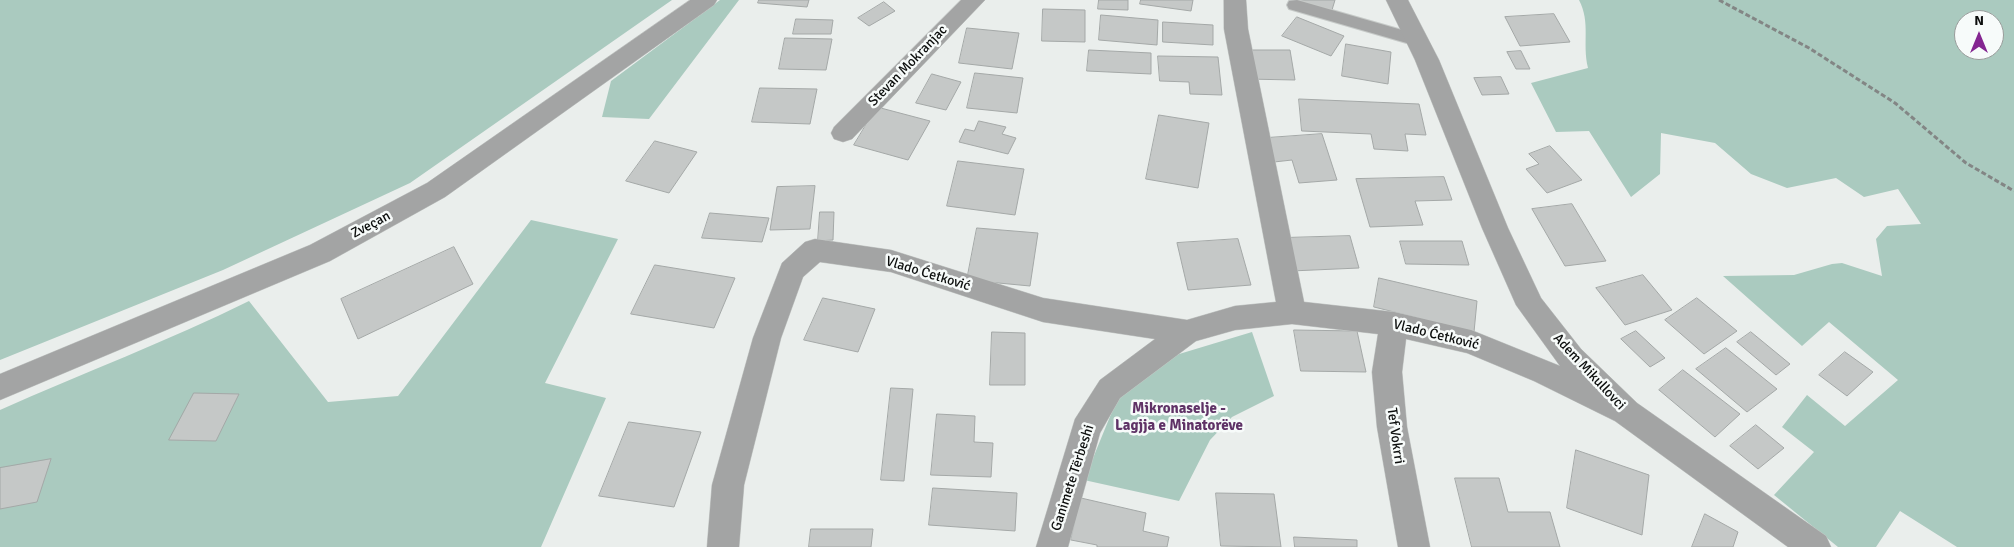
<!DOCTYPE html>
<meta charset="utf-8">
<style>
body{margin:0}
#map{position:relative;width:2014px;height:547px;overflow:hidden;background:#eaeeec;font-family:Signika,sans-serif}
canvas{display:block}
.north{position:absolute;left:1954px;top:10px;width:50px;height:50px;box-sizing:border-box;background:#f7fbfa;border:1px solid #999c9b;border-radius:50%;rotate:0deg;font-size:14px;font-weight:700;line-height:20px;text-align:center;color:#0c0e0d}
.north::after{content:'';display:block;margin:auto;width:18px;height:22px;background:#842691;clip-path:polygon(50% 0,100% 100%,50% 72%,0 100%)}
</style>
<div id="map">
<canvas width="2014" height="547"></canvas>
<div class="north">N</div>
</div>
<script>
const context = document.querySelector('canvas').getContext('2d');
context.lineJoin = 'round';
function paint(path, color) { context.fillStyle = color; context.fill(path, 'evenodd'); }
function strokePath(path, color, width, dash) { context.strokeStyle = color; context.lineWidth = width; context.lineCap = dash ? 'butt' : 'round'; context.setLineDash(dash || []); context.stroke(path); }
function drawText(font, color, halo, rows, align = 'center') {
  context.font = font + ' Signika,sans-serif'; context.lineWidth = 5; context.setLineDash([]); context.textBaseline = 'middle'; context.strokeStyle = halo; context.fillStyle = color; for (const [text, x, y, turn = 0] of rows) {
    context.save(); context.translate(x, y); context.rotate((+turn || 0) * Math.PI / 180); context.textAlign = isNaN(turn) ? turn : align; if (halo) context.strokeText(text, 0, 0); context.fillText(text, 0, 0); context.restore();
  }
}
const green = new Path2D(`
 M 0,0 L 672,0 L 410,183 L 223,270 L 0,360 Z
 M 720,0 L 739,0 L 649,119 L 602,117 L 611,81 Z
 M 1579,0 L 2014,0 L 2014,547 L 1957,547 L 1900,511 L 1876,547 L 1838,547 L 1774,495 L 1814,452 L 1782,427 L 1807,395 L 1845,426 L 1898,380 L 1829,322 L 1802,346 L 1723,276 L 1794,275 L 1832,264 L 1842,263 L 1882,276 L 1876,239 L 1887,226 L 1921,224 L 1898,189 L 1864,197 L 1836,178 L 1787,188 L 1751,174 L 1715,143 L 1661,133 L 1660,174 L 1631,197 L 1589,131 L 1556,132 L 1531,83 L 1588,68 C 1582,43 1591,23 1579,0 ZM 1964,20 L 1994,20 L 1994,50 L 1964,50 Z
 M 531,220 L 618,239 L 545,383 L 606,398 L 541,547 L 0,547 L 0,410 C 83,373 168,341 249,301 L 328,402 L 398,396 Z
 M 1252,332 L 1274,396 L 1232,417 L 1210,440 L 1179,501 L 1084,480 L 1118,397 L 1156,361 Z`);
const building = new Path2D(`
 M 759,0 L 809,0 L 807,7 L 758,3 Z
 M 1099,0 L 1128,0 L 1128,10 L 1098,9 Z
 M 1141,0 L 1193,0 L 1191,11 L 1140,4 Z
 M 1292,0 L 1335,0 L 1332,10 Z
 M 884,2 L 895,11 L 869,26 L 858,18 Z
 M 1043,9 L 1085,10 L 1085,42 L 1042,41 Z
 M 1554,14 L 1570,42 L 1520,46 L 1505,17 Z
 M 1101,15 L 1158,20 L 1157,45 L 1099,40 Z
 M 1297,17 L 1344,36 L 1331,56 L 1282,36 Z
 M 796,19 L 833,20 L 831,34 L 793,34 Z
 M 1163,22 L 1213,25 L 1213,45 L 1163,42 Z
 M 967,28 L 1019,33 L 1012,69 L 959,63 Z
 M 785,38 L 832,39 L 826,70 L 779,69 Z
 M 1346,44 L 1391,52 L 1388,84 L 1342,76 Z
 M 1089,50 L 1151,53 L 1151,74 L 1087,71 Z
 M 1241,50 L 1290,50 L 1295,80 L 1246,79 Z
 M 1521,51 L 1530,69 L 1516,69 L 1507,52 Z
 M 1158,56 L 1218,57 L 1222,95 L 1190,94 L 1189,82 L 1160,81 Z
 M 975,73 L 1023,78 L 1017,113 L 967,108 Z
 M 932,74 L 961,82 L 946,110 L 916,103 Z
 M 1501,77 L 1509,94 L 1482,95 L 1474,78 Z
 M 760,88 L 817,89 L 810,124 L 752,122 Z
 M 1299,99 L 1419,104 L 1426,135 L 1405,134 L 1408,151 L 1374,149 L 1371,134 L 1302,131 Z
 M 877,107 L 930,121 L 908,160 L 854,145 Z
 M 1159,115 L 1209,123 L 1198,188 L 1146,179 Z
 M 979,121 L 1006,127 L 1002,134 L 1016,138 L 1008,154 L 959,142 L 965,129 L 974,131 Z
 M 1322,134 L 1337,180 L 1299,183 L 1292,160 L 1274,162 L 1267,138 Z
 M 655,141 L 697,152 L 669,193 L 626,181 Z
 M 1550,146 L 1582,180 L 1547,193 L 1526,169 L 1539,164 L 1529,154 Z
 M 958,161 L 1024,169 L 1015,215 L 947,206 Z
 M 1444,177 L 1452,200 L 1415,201 L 1423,225 L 1370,227 L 1356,179 Z
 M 815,186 L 810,229 L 770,230 L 777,187 Z
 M 1572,204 L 1606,261 L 1565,266 L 1532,209 Z
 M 820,212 L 834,212 L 833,240 L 818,241 Z
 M 710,213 L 769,218 L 762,242 L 702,238 Z
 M 977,228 L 1038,233 L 1030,286 L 967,280 Z
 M 1350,236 L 1359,268 L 1291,271 L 1283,238 Z
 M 1238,239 L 1251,285 L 1188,290 L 1177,243 Z
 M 1400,241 L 1462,241 L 1469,265 L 1406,264 Z
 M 454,247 L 473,284 L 358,339 L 341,299 Z
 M 655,265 L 735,278 L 714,328 L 631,314 Z
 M 1643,275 L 1672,310 L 1625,325 L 1596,288 Z
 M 1379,278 L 1477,301 L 1474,332 L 1374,307 Z
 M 823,298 L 875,309 L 858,352 L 804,340 Z
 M 1697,298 L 1737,331 L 1704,354 L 1665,320 Z
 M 1294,330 L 1357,331 L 1366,372 L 1301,371 Z
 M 1636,331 L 1665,358 L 1650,367 L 1621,339 Z
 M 992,332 L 1025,333 L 1025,385 L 990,385 Z
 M 1751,332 L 1790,364 L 1776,375 L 1737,342 Z
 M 1726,348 L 1777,389 L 1747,412 L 1696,369 Z
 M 1845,352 L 1873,372 L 1847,396 L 1819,375 Z
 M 1683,370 L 1740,414 L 1715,437 L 1659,390 Z
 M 891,388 L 913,389 L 904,481 L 881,480 Z
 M 194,393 L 239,394 L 216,441 L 169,440 Z
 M 937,414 L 975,416 L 974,442 L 993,443 L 991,477 L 931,475 Z
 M 629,422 L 701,432 L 674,507 L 599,496 Z
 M 1756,425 L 1784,448 L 1758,469 L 1730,446 Z
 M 1576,450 L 1649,475 L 1642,535 L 1567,508 Z
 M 51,459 L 37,502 L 0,509 L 0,468 Z
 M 1455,478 L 1499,478 L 1508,512 L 1550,512 L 1560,547 L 1472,547 Z
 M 933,488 L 1017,493 L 1015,531 L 929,525 Z
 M 1216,493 L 1274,494 L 1281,547 L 1221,546 Z
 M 1081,498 L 1146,513 L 1143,531 L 1169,537 L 1167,547 L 1097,547 L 1097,545 L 1071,540 Z
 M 1705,514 L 1738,532 L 1733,547 L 1692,547 Z
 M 811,529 L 873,529 L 871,547 L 809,547 Z
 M 1294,537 L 1357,540 L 1357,547 L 1295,547 Z`);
const path = new Path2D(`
 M 1719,0 L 1809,48 L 1895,103 L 1966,163 L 2014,191`);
const lane = new Path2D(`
 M 1297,0 L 1423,36 L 1425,40 L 1423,44 L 1417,46 L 1289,9 L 1287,5 L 1289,1 Z`);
const street = new Path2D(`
 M 690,0 L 717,0 L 714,5 L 445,197 L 330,261 L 0,400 L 0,374 L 310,245 L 427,183 Z
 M 961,0 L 985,0 L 852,139 L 843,142 L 834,139 L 831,133 L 834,127 Z
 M 1224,0 L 1246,0 L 1248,29 L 1304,302 L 1394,312 L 1471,330 L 1560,366 L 1516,305 L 1482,228 L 1415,60 L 1386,0 L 1408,0 L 1439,60 L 1508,228 L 1541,298 L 1581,349 L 1637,403 L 1826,536 L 1831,547 L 1788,547 L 1615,421 L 1534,381 L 1467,353 L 1406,339 L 1402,372 L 1407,427 L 1430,547 L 1398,547 L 1377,427 L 1372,372 L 1378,334 L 1292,324 L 1235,330 L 1196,341 L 1120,398 L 1100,433 L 1068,547 L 1036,547 L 1075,419 L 1100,380 L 1155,339 L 1043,322 L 891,272 L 820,262 L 803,277 L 781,338 L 744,485 L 739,547 L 707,547 L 712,485 L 753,338 L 782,263 L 805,242 L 815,239 L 891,250 L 1043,298 L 1187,320 L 1235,306 L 1276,302 L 1224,29 Z`);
const streetNames = [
 ["Stevan Mokranjac",908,66,-46],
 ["Zveçan",371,225,-28],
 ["Vlado Ćetković",928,274,17],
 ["Vlado Ćetković",1436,335,14],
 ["Adem Mikullovci",1589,372,47],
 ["Tef Vokrri",1395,436,82],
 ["Ganimete Tërbeshi",1073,478,-72]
];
const neighbourhoodNames = [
 ["Mikronaselje -",1179,409],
 ["Lagjja e Minatorëve",1179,426]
];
paint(green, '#aacabf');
paint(building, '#c5c8c7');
strokePath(building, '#a4a8a7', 1);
strokePath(lane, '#c6cac8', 2);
strokePath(street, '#c6cac8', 1);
strokePath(path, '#838685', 3, [5, 2.5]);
paint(lane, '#a3a4a4');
paint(street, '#a3a4a4');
drawText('14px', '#0c0e0d', '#f7fbfa', streetNames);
drawText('bold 15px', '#5f3266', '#f7fbfa', neighbourhoodNames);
</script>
